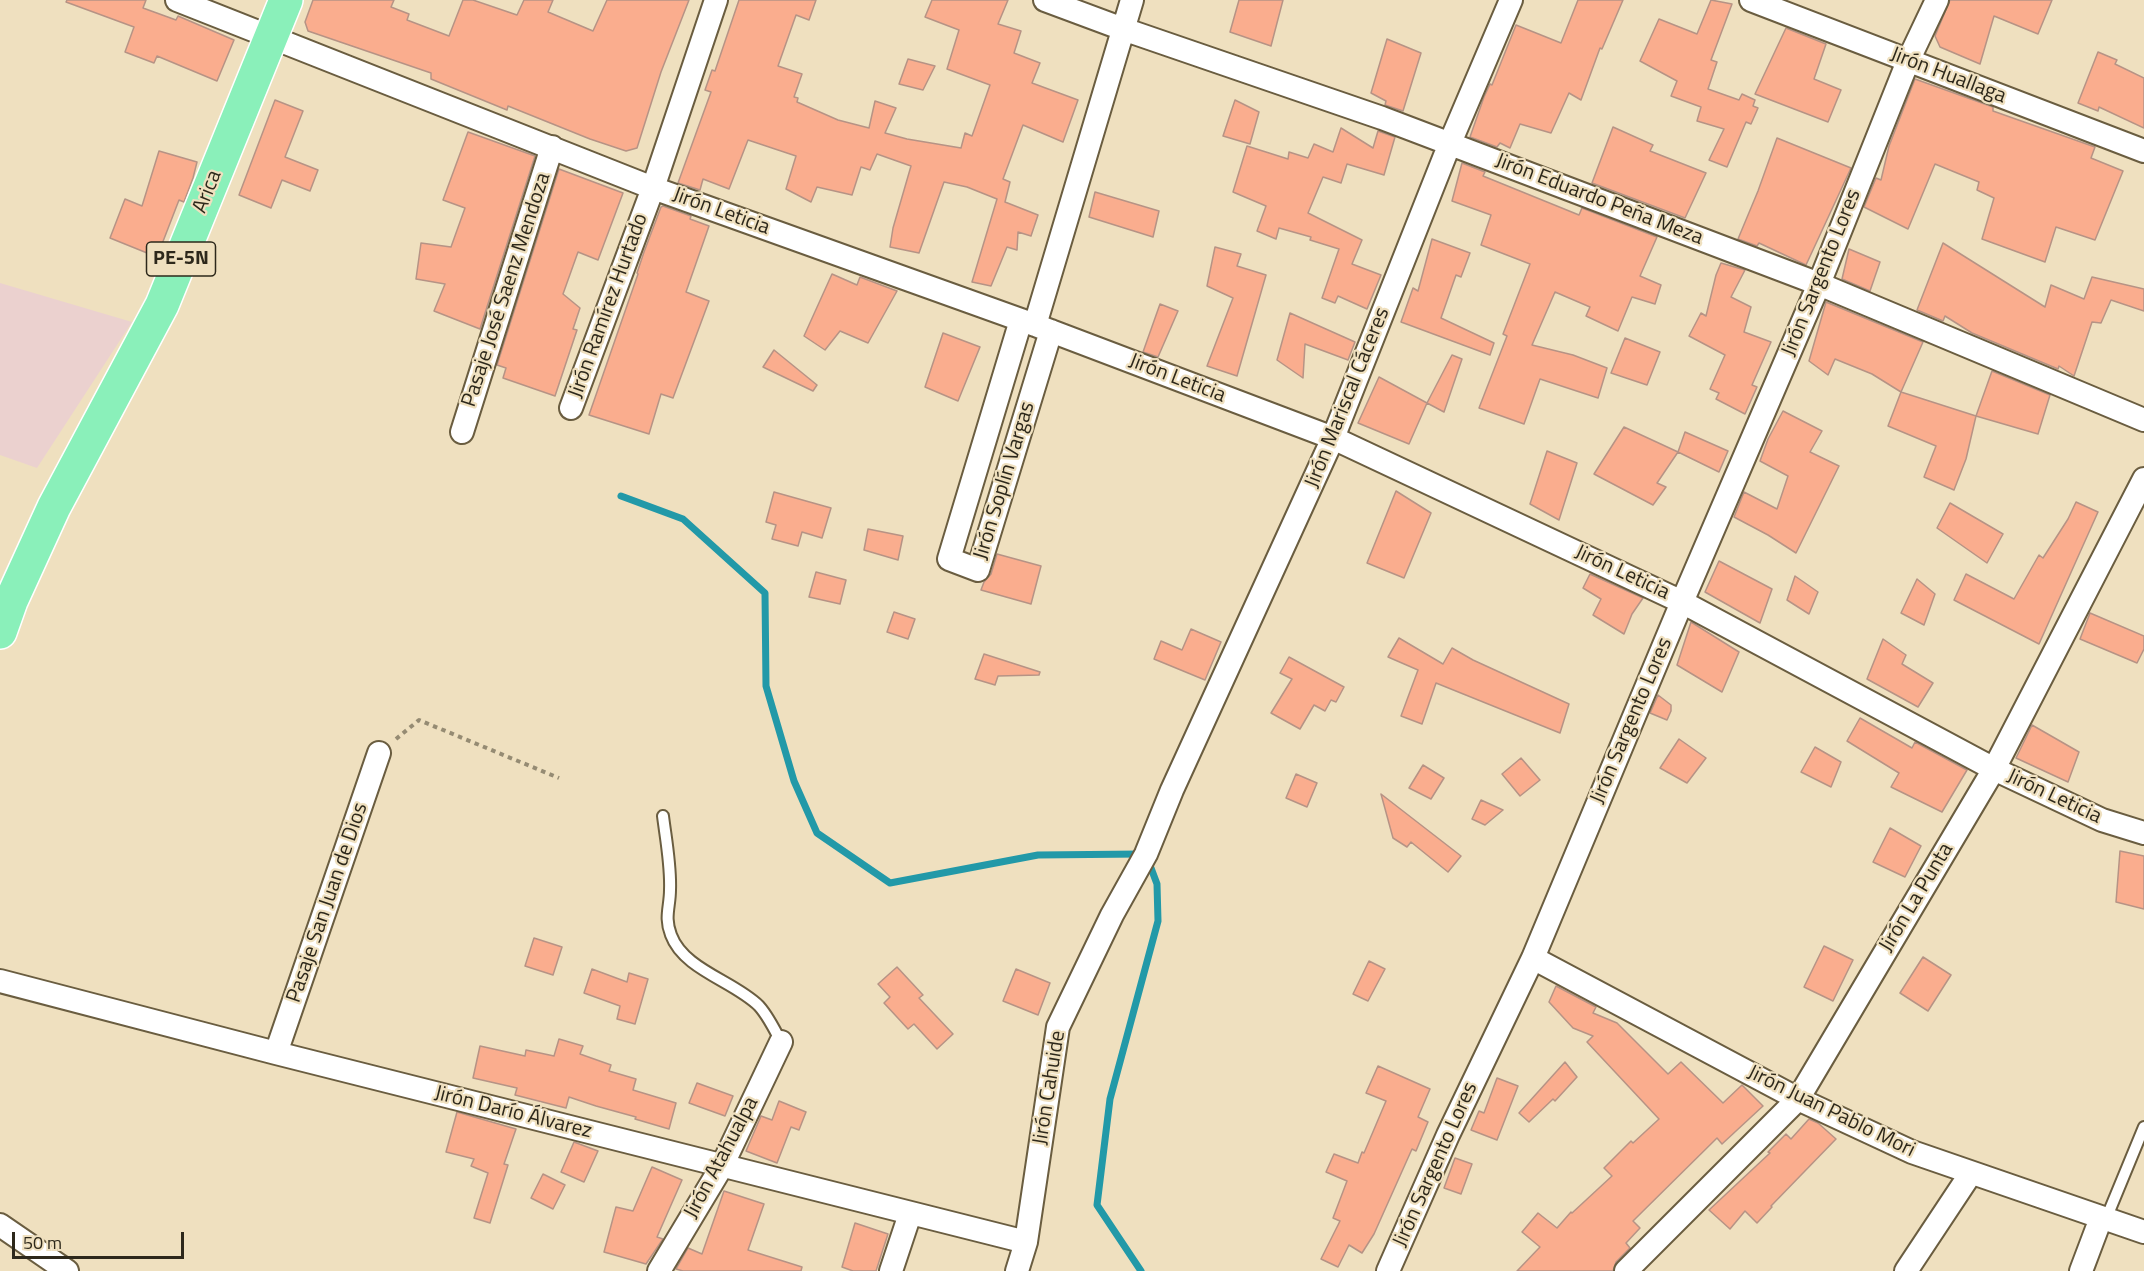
<!DOCTYPE html>
<meta charset="utf-8">
<style>
body{margin:0}
#map{position:relative;width:2144px;height:1271px;overflow:hidden;background:#efe0bf;font-family:"Titillium Web",sans-serif}
canvas{display:block}
.scale{position:absolute;left:12px;top:1232px;width:172px;height:27px;box-sizing:border-box;border:3px solid #2d281b;border-top:0;padding-left:8px;font-size:18px;line-height:21px;white-space:nowrap;color:#2d281b;-webkit-text-stroke:4px #efe0bf;paint-order:stroke}
</style>
<div id="map">
<canvas width="2144" height="1271"></canvas>
<div class="scale">50 m</div>
</div>
<script>
const context = document.querySelector('canvas').getContext('2d');
context.lineJoin = 'round';
function paint(path, color) { context.fillStyle = color; context.fill(path, 'evenodd'); }
function strokePath(path, color, width, dash) { context.strokeStyle = color; context.lineWidth = width; context.lineCap = dash ? 'butt' : 'round'; context.setLineDash(dash || []); context.stroke(path); }
function drawText(font, color, halo, rows, align = 'center') {
  context.font = font + ' "Titillium Web",sans-serif'; context.lineWidth = 4.5; context.setLineDash([]); context.textBaseline = 'middle'; context.strokeStyle = halo; context.fillStyle = color; for (const [text, x, y, turn = 0] of rows) {
    context.save(); context.translate(x, y); context.rotate((+turn || 0) * Math.PI / 180); context.textAlign = isNaN(turn) ? turn : align; if (halo) context.strokeText(text, 0, 0); context.fillText(text, 0, 0); context.restore();
  }
}
const industrial = new Path2D(`
 M 0,283 L 132,322 L 37,468 L 0,455 Z`);
const stream = new Path2D(`
 M 621,496 L 683,519 L 765,593 L 766,686 L 794,781 L 817,833 L 890,883 L 1038,855 L 1141,854
 M 1141,1271 L 1097,1205 L 1110,1099 L 1158,921 L 1157,884 L 1148,860`);
const building = new Path2D(`
 M 67,0 L 146,0 L 143,8 L 176,20 L 178,16 L 234,40 L 217,81 L 157,56 L 154,63 L 125,52 L 134,27 L 66,2 Z
 M 313,0 L 394,0 L 391,7 L 409,14 L 407,20 L 449,36 L 463,0 L 473,0 L 517,15 L 524,0 L 553,0 L 548,12 L 593,31 L 607,0 L 689,0 L 661,72 L 637,148 L 626,151 L 590,139 L 508,106 L 507,110 L 431,79 L 431,73 L 308,31 L 305,22 Z
 M 739,0 L 816,0 L 809,20 L 796,15 L 778,66 L 802,74 L 794,97 L 798,98 L 797,102 L 838,120 L 869,128 L 875,101 L 896,108 L 885,133 L 907,139 L 961,148 L 965,133 L 972,136 L 990,85 L 947,69 L 959,30 L 925,17 L 932,0 L 1008,0 L 998,24 L 1021,31 L 1014,53 L 1040,63 L 1032,83 L 1078,100 L 1063,142 L 1023,125 L 1003,179 L 1010,182 L 1005,202 L 1038,215 L 1031,236 L 1018,232 L 1017,250 L 1007,247 L 991,286 L 972,282 L 997,199 L 967,187 L 944,182 L 919,253 L 890,247 L 893,228 L 911,166 L 877,154 L 870,170 L 861,167 L 852,195 L 817,187 L 811,202 L 786,189 L 796,156 L 748,140 L 729,189 L 703,179 L 700,190 L 678,183 L 711,92 L 705,90 L 712,70 L 715,71 Z
 M 1239,0 L 1283,0 L 1271,46 L 1230,32 Z
 M 1578,0 L 1623,0 L 1602,49 L 1600,48 L 1581,100 L 1569,93 L 1551,133 L 1520,124 L 1510,148 L 1500,143 L 1497,147 L 1470,137 L 1484,97 L 1490,84 L 1492,85 L 1516,25 L 1561,43 Z
 M 1711,0 L 1732,4 L 1711,60 L 1717,62 L 1708,89 L 1739,100 L 1742,94 L 1755,100 L 1753,106 L 1758,108 L 1751,124 L 1746,122 L 1727,167 L 1709,160 L 1724,129 L 1697,121 L 1701,107 L 1671,96 L 1677,81 L 1640,61 L 1659,19 L 1697,34 Z
 M 1950,0 L 2052,0 L 2038,34 L 1994,16 L 1980,64 L 1940,47 L 1935,36 Z
 M 1786,28 L 1826,44 L 1814,79 L 1841,90 L 1828,122 L 1755,94 Z
 M 1387,39 L 1421,53 L 1403,111 L 1385,105 L 1386,101 L 1371,93 Z
 M 2098,52 L 2117,60 L 2115,64 L 2144,78 L 2144,128 L 2099,107 L 2098,111 L 2078,103 Z
 M 908,59 L 935,66 L 923,90 L 899,84 Z
 M 1915,79 L 1993,107 L 1993,111 L 2095,147 L 2091,158 L 2123,171 L 2095,240 L 2056,227 L 2045,262 L 1982,239 L 1994,198 L 1977,190 L 1979,182 L 1935,164 L 1908,229 L 1864,207 L 1876,178 L 1881,180 L 1889,146 Z
 M 275,100 L 303,111 L 285,157 L 318,170 L 310,191 L 282,180 L 271,208 L 239,195 Z
 M 1235,100 L 1259,112 L 1250,144 L 1223,136 Z
 M 1613,127 L 1653,145 L 1650,151 L 1706,173 L 1685,218 L 1592,183 Z
 M 1341,128 L 1373,148 L 1378,131 L 1395,137 L 1384,175 L 1347,164 L 1341,183 L 1323,177 L 1308,213 L 1362,240 L 1352,264 L 1381,275 L 1367,309 L 1338,296 L 1335,303 L 1322,298 L 1339,249 L 1310,240 L 1311,237 L 1279,228 L 1276,239 L 1257,231 L 1266,206 L 1233,192 L 1247,146 L 1288,159 L 1289,152 L 1308,158 L 1314,144 L 1333,152 Z
 M 468,132 L 535,156 L 480,329 L 434,311 L 445,284 L 416,279 L 421,243 L 451,247 L 465,208 L 443,200 Z
 M 1777,138 L 1851,168 L 1806,265 L 1759,243 L 1757,246 L 1738,239 L 1758,191 Z
 M 159,151 L 197,162 L 193,178 L 184,202 L 179,200 L 157,257 L 110,238 L 125,199 L 142,206 Z
 M 1462,163 L 1485,172 L 1483,176 L 1579,215 L 1582,208 L 1657,237 L 1640,276 L 1661,285 L 1655,304 L 1632,297 L 1618,331 L 1586,316 L 1590,307 L 1555,292 L 1532,345 L 1573,355 L 1607,368 L 1598,398 L 1540,379 L 1524,424 L 1479,408 L 1507,336 L 1503,334 L 1530,264 L 1481,245 L 1491,215 L 1452,201 Z
 M 559,169 L 623,193 L 598,260 L 578,252 L 563,294 L 580,308 L 573,329 L 577,330 L 555,396 L 503,378 L 506,368 L 497,365 Z
 M 1095,192 L 1159,211 L 1153,237 L 1089,217 Z
 M 663,206 L 691,216 L 690,219 L 709,226 L 686,292 L 709,301 L 673,398 L 661,394 L 649,434 L 589,415 L 638,274 L 637,273 L 644,252 L 661,207 Z
 M 1432,239 L 1470,253 L 1461,277 L 1456,275 L 1441,318 L 1494,343 L 1490,355 L 1401,322 L 1413,288 L 1418,291 Z
 M 1943,243 L 2045,307 L 2051,285 L 2084,299 L 2092,277 L 2144,289 L 2144,311 L 2111,300 L 2101,323 L 2092,322 L 2074,376 L 2059,366 L 2058,369 L 1972,333 L 1945,316 L 1943,321 L 1917,310 Z
 M 1215,247 L 1241,254 L 1237,266 L 1266,275 L 1237,376 L 1207,366 L 1233,298 L 1207,286 Z
 M 1849,249 L 1880,262 L 1870,291 L 1842,279 Z
 M 1721,263 L 1745,270 L 1731,297 L 1751,307 L 1744,332 L 1771,342 L 1752,385 L 1757,387 L 1745,414 L 1716,399 L 1719,393 L 1710,389 L 1725,355 L 1689,336 L 1701,313 L 1706,316 L 1716,275 Z
 M 832,274 L 857,285 L 860,277 L 897,291 L 868,343 L 840,331 L 825,350 L 804,336 Z
 M 1826,302 L 1923,342 L 1901,392 L 1872,374 L 1835,359 L 1828,375 L 1809,361 Z
 M 1160,304 L 1178,311 L 1158,357 L 1143,352 Z
 M 1290,313 L 1355,342 L 1348,360 L 1305,344 L 1303,378 L 1277,360 Z
 M 943,333 L 980,347 L 958,401 L 925,387 Z
 M 1625,338 L 1660,352 L 1647,385 L 1611,373 Z
 M 774,350 L 817,385 L 813,391 L 763,367 Z
 M 1452,355 L 1462,359 L 1444,412 L 1427,403 Z
 M 1992,371 L 2050,395 L 2038,434 L 1976,416 Z
 M 1379,377 L 1427,403 L 1409,444 L 1358,423 Z
 M 1901,392 L 1976,416 L 1966,459 L 1954,490 L 1924,477 L 1936,446 L 1888,426 Z
 M 1783,411 L 1822,431 L 1810,452 L 1839,466 L 1796,553 L 1768,535 L 1734,517 L 1744,492 L 1777,509 L 1788,476 L 1760,461 L 1768,439 Z
 M 1624,427 L 1678,452 L 1657,483 L 1666,487 L 1653,505 L 1594,474 Z
 M 1685,432 L 1728,451 L 1719,472 L 1678,452 Z
 M 1547,451 L 1577,463 L 1559,520 L 1530,504 Z
 M 1396,491 L 1431,513 L 1404,578 L 1367,563 Z
 M 774,492 L 831,508 L 822,538 L 802,532 L 798,546 L 772,539 L 776,525 L 766,522 Z
 M 2076,502 L 2098,512 L 2039,644 L 1954,600 L 1966,574 L 2014,599 L 2039,555 L 2043,558 L 2068,519 Z
 M 1950,503 L 2003,534 L 1987,563 L 1937,528 Z
 M 868,529 L 903,536 L 898,560 L 864,550 Z
 M 997,554 L 1041,566 L 1031,604 L 981,590 L 984,582 L 991,574 Z
 M 1719,561 L 1772,589 L 1760,623 L 1705,592 Z
 M 816,572 L 846,580 L 840,604 L 809,597 Z
 M 1590,574 L 1643,598 L 1632,614 L 1624,634 L 1593,615 L 1601,599 L 1583,588 Z
 M 1795,576 L 1818,592 L 1809,614 L 1787,600 Z
 M 1917,579 L 1935,594 L 1924,625 L 1901,613 Z
 M 894,612 L 915,619 L 908,639 L 887,632 Z
 M 2090,613 L 2144,636 L 2144,649 L 2137,663 L 2080,639 Z
 M 1691,622 L 1739,652 L 1722,692 L 1677,665 Z
 M 1191,629 L 1221,642 L 1205,680 L 1154,659 L 1161,641 L 1182,650 Z
 M 1399,638 L 1443,664 L 1452,648 L 1473,660 L 1569,704 L 1560,733 L 1436,683 L 1422,724 L 1401,716 L 1418,670 L 1388,657 Z
 M 1883,639 L 1906,655 L 1902,664 L 1933,683 L 1918,707 L 1867,679 Z
 M 984,654 L 1040,672 L 1039,675 L 998,676 L 995,685 L 975,679 Z
 M 1289,657 L 1344,687 L 1336,702 L 1331,700 L 1325,711 L 1314,705 L 1300,729 L 1271,713 L 1292,679 L 1280,673 Z
 M 1658,695 L 1671,705 L 1671,711 L 1667,720 L 1650,713 Z
 M 1860,718 L 1912,748 L 1915,742 L 1967,770 L 1942,812 L 1891,787 L 1899,773 L 1847,741 Z
 M 2032,725 L 2079,752 L 2068,782 L 2016,758 Z
 M 1679,739 L 1706,758 L 1687,783 L 1660,768 Z
 M 1815,747 L 1841,762 L 1831,787 L 1801,772 Z
 M 1521,758 L 1540,780 L 1520,796 L 1502,774 Z
 M 1423,765 L 1444,778 L 1431,799 L 1409,788 Z
 M 1296,774 L 1317,783 L 1307,807 L 1286,798 Z
 M 1381,794 L 1461,856 L 1448,872 L 1411,842 L 1407,847 L 1393,838 Z
 M 1481,800 L 1503,810 L 1485,825 L 1472,819 Z
 M 1890,828 L 1921,846 L 1905,877 L 1873,862 Z
 M 2120,851 L 2144,856 L 2144,909 L 2116,902 Z
 M 534,938 L 562,947 L 553,975 L 525,966 Z
 M 1824,946 L 1853,960 L 1833,1001 L 1804,987 Z
 M 1923,957 L 1951,975 L 1928,1011 L 1900,993 Z
 M 1369,961 L 1385,969 L 1368,1001 L 1353,994 Z
 M 897,967 L 923,995 L 919,998 L 953,1034 L 937,1049 L 914,1024 L 908,1029 L 884,1003 L 890,997 L 878,984 Z
 M 592,969 L 627,982 L 629,973 L 648,979 L 635,1024 L 617,1019 L 620,1006 L 584,993 Z
 M 1016,969 L 1050,983 L 1038,1015 L 1003,1001 Z
 M 1556,986 L 1596,1007 L 1593,1013 L 1617,1023 L 1668,1074 L 1681,1062 L 1723,1103 L 1742,1085 L 1763,1106 L 1722,1144 L 1717,1138 L 1633,1221 L 1640,1228 L 1626,1243 L 1630,1248 L 1616,1262 L 1613,1271 L 1517,1271 L 1540,1247 L 1522,1232 L 1538,1213 L 1557,1228 L 1571,1212 L 1572,1213 L 1612,1176 L 1604,1168 L 1631,1141 L 1633,1143 L 1659,1119 L 1587,1042 L 1593,1036 L 1573,1028 L 1549,1002 Z
 M 559,1039 L 583,1046 L 580,1054 L 611,1065 L 609,1071 L 636,1079 L 633,1090 L 676,1103 L 669,1129 L 635,1119 L 636,1117 L 596,1106 L 569,1097 L 566,1108 L 515,1095 L 517,1088 L 473,1078 L 480,1046 L 525,1056 L 526,1050 L 554,1056 Z
 M 1565,1062 L 1577,1077 L 1555,1101 L 1553,1099 L 1529,1122 L 1519,1113 Z
 M 1378,1066 L 1430,1089 L 1418,1117 L 1428,1122 L 1416,1151 L 1412,1149 L 1374,1234 L 1362,1253 L 1349,1245 L 1338,1267 L 1321,1259 L 1340,1221 L 1333,1218 L 1347,1181 L 1326,1172 L 1334,1154 L 1358,1163 L 1362,1152 L 1364,1153 L 1386,1101 L 1366,1093 Z
 M 1497,1078 L 1518,1086 L 1497,1140 L 1471,1130 L 1479,1111 L 1484,1113 Z
 M 697,1083 L 733,1096 L 725,1116 L 689,1103 Z
 M 779,1101 L 806,1112 L 799,1130 L 791,1127 L 777,1163 L 746,1151 L 761,1116 L 772,1120 Z
 M 457,1112 L 516,1129 L 504,1164 L 508,1165 L 490,1223 L 474,1218 L 488,1173 L 471,1166 L 474,1159 L 446,1152 Z
 M 1809,1119 L 1818,1123 L 1836,1139 L 1771,1206 L 1772,1207 L 1757,1223 L 1745,1211 L 1730,1229 L 1709,1210 L 1770,1153 L 1768,1152 L 1786,1134 L 1791,1139 Z
 M 574,1142 L 598,1151 L 584,1182 L 561,1172 Z
 M 1455,1158 L 1472,1164 L 1461,1194 L 1444,1188 Z
 M 652,1167 L 682,1180 L 657,1237 L 663,1239 L 646,1264 L 604,1252 L 616,1207 L 633,1211 Z
 M 543,1174 L 565,1185 L 553,1209 L 531,1198 Z
 M 724,1191 L 764,1204 L 748,1250 L 802,1267 L 801,1271 L 683,1271 L 676,1269 L 688,1248 L 702,1254 Z
 M 855,1223 L 888,1234 L 876,1271 L 853,1271 L 842,1267 Z`);
const path = new Path2D(`
 M 396,739 L 419,720 L 559,778`);
const service = new Path2D(`
 M 663,816 C 666,840 671,865 670,890 C 670,907 664,917 671,935 C 684,970 734,981 759,1006 C 768,1016 775,1030 781,1042
 M 2106,1219 L 2144,1127`);
const minor = new Path2D(`
 M 177,0 L 653,188 L 1035,325 L 1333,438 L 1682,602 L 1994,769 L 2102,820 L 2144,833
 M 1045,0 L 1123,29 L 1382,118 L 1819,284 L 2144,420
 M 1751,0 L 2144,151
 M 1021,320 L 949,559 L 978,570 L 1051,331
 M 1035,325 L 1132,0
 M 571,408 L 653,188 L 716,0
 M 462,432 L 552,147
 M 1533,958 L 1798,1099 L 1912,1152 L 2144,1232
 M 0,981 L 276,1053 L 1026,1242
 M 276,1053 L 379,753
 M 0,1225 L 67,1271
 M 659,1271 L 722,1166 L 781,1042
 M 891,1271 L 910,1214
 M 1017,1271 L 1026,1242 L 1058,1027 L 1112,915 L 1146,854 L 1172,790 L 1333,438 L 1450,143 L 1511,0
 M 1388,1271 L 1448,1135 L 1533,958 L 1682,602 L 1819,284 L 1908,61 L 1937,0
 M 1626,1271 L 1798,1099 L 1994,769 L 2144,479
 M 1906,1271 L 1971,1173
 M 2081,1271 L 2101,1218`);
const trunk = new Path2D(`
 M 0,632 L 11,601 L 54,507 L 162,305 L 286,0`);
const shields = [
 [181,259,69]
];
const shieldNames = [
 ["PE-5N",181,259]
];
const streetNames = [
 ["Jirón Huallaga",1948,76,21],
 ["Arica",208,192,-68],
 ["Jirón Eduardo Peña Meza",1599,200,21],
 ["Jirón Leticia",721,212,20],
 ["Jirón Sargento Lores",1822,273,-68],
 ["Pasaje José Saenz Mendoza",507,290,-72],
 ["Jirón Ramírez Hurtado",609,306,-70],
 ["Jirón Leticia",1177,379,21],
 ["Jirón Mariscal Cáceres",1348,398,-68],
 ["Jirón Soplín Vargas",1005,481,-73],
 ["Jirón Leticia",1622,573,25],
 ["Jirón Sargento Lores",1632,721,-67],
 ["Jirón Leticia",2054,797,25],
 ["Jirón La Punta",1917,898,-59],
 ["Pasaje San Juan de Dios",328,903,-71],
 ["Jirón Cahuide",1050,1088,-81],
 ["Jirón Juan Pablo Mori",1831,1112,26],
 ["Jirón Darío Álvarez",513,1113,14],
 ["Jirón Atahualpa",722,1158,-62],
 ["Jirón Sargento Lores",1436,1165,-66]
];
paint(industrial, '#ebd1cf');
strokePath(stream, '#2299a8', 7);
paint(building, '#faad8e');
strokePath(building, '#b69385', 1.5);
strokePath(service, '#6a5d40', 14);
strokePath(minor, '#6a5d40', 26);
strokePath(trunk, '#fff', 36);
strokePath(path, '#958b73', 4, [4.5, 4.5]);
strokePath(service, '#fff', 10);
strokePath(minor, '#fff', 22);
strokePath(trunk, '#8af0ba', 33);
for (const [x, y, w] of shields) { const box = new Path2D(); box.roundRect(x - w / 2, y - 17, w, 34, 4.5); context.fillStyle = '#efe0bf'; context.fill(box); strokePath(box, '#2d281b', 1.5); }
drawText('bold 20px', '#2d281b', null, shieldNames);
drawText('21px', '#2d281b', '#efe0bf', streetNames);
</script>
